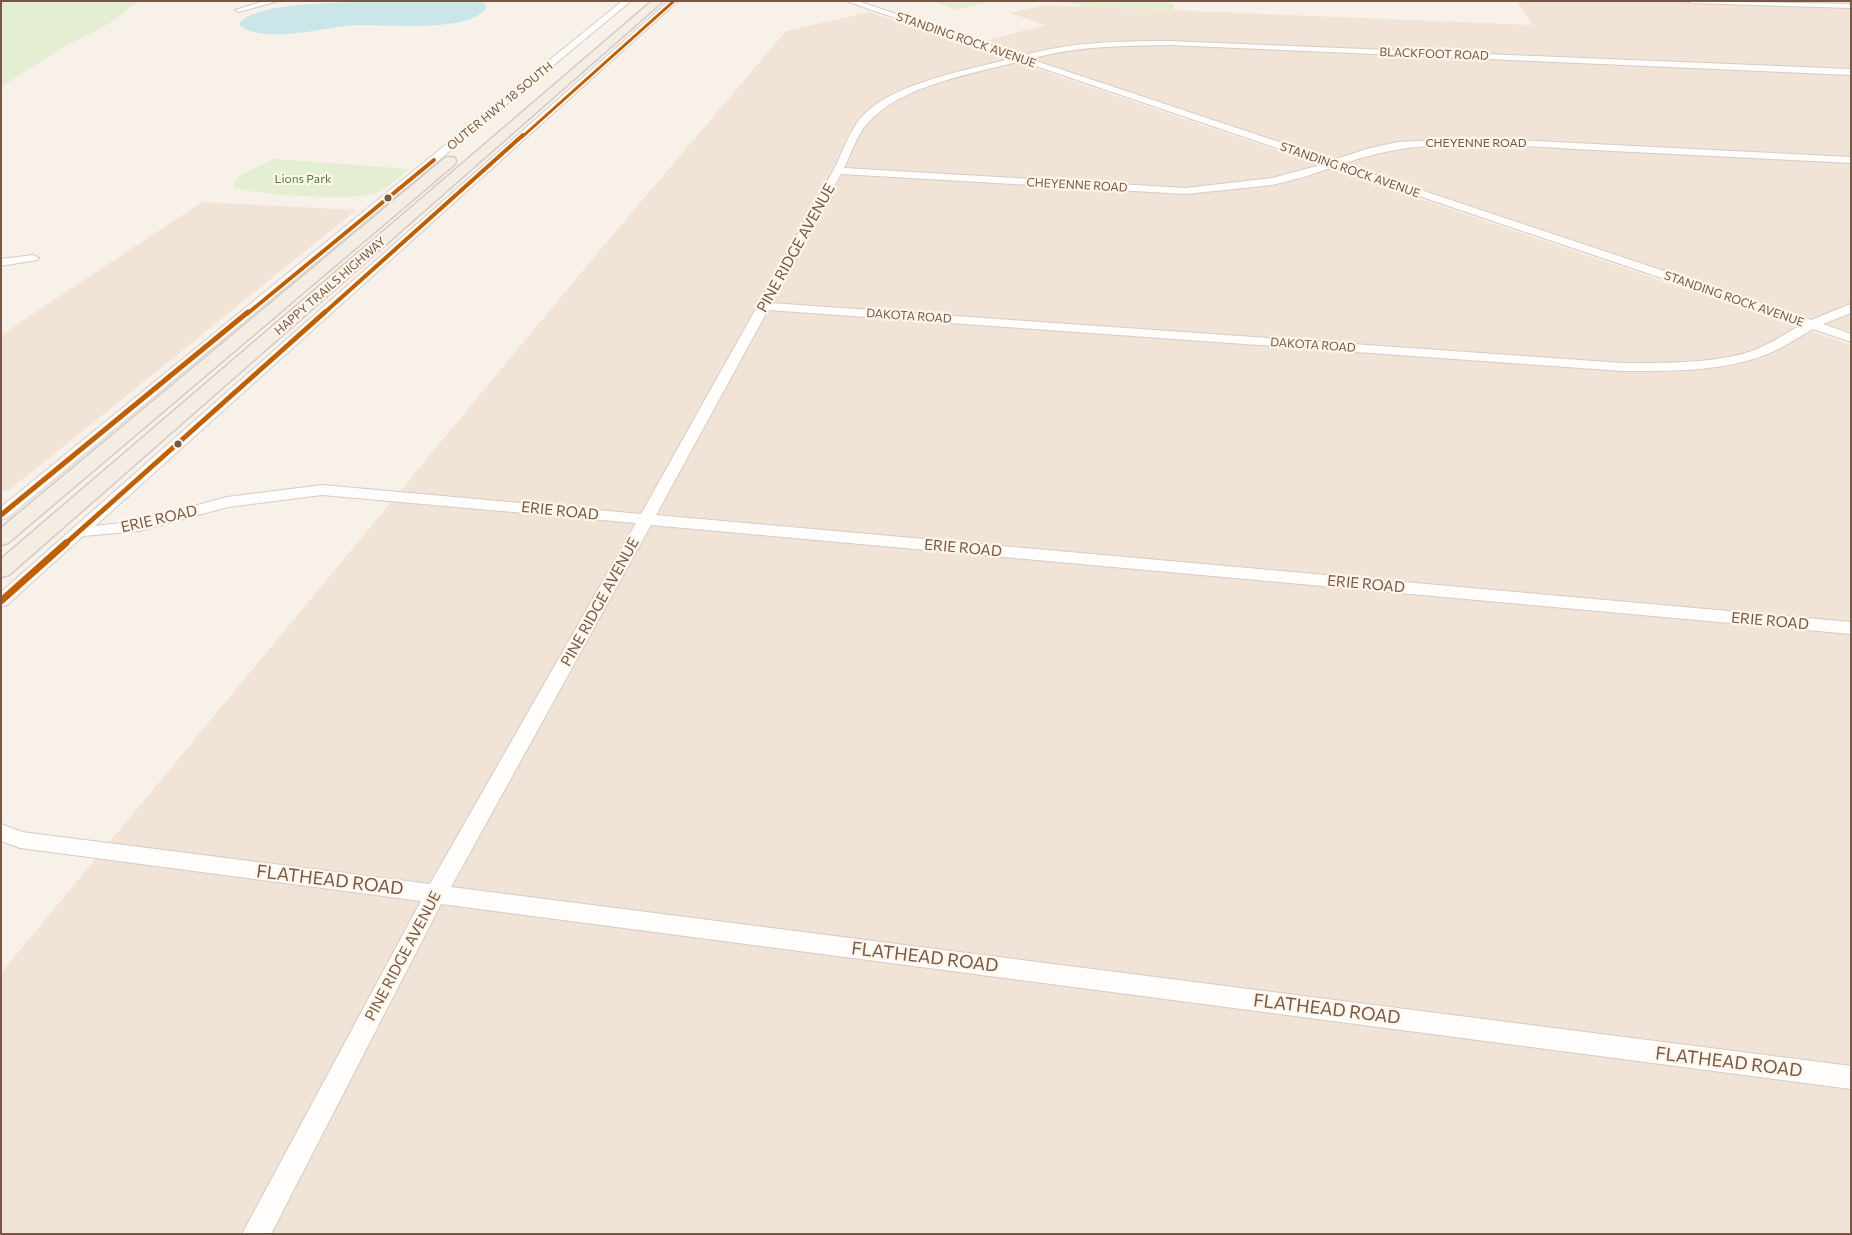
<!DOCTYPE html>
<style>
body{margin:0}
#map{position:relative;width:1852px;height:1235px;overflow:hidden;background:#f7f1e9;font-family:Commissioner,sans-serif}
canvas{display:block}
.frame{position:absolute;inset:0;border:2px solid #765748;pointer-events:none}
</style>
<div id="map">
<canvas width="1852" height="1235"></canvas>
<div class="frame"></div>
</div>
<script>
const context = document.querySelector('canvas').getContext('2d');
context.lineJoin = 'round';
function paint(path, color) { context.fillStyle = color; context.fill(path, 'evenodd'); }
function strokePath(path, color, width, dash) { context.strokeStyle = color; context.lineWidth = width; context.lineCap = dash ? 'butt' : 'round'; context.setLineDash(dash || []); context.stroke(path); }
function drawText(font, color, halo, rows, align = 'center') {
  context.font = font + ' Commissioner,sans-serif'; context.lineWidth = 4.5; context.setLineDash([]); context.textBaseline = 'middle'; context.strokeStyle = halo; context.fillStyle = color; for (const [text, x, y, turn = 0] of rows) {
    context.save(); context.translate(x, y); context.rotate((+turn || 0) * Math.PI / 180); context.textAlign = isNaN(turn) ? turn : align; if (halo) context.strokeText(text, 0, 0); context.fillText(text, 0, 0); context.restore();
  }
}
const residential = new Path2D(`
 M 1516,1 L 1851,1 L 1851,332 L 981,42 L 1045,25 L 1010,13 L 1044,5 L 1533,25 Z
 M 869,12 L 1851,345 L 1851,1234 L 1,1234 L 1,973 L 594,257 L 786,31 Z
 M 202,202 L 356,210 L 11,489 L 1,492 L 1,335 Z`);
const green = new Path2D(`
 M 1,1 L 138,1 L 110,23 L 62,48 L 1,87 Z
 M 931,1 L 988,1 L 958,10 Z
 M 1061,1 L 1164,1 L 1174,4 L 1174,10 L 1089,7 Z
 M 274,159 L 409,169 C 400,176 390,187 379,192 C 356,202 260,195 234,188 L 234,181 L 243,174 Z`);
const water = new Path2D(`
 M 385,1 L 481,1 L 487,6 C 475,34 382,24 355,25 C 326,27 263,45 239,25 C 249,0 358,3 385,1 Z`);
const minor = new Path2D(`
 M 264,1 L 278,1 L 239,12 L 235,10 Z
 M 622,1 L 631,1 L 7,518 L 1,520 L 1,507 Z
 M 669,1 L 678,1 L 95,526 L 138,521 L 227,497 L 322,485 L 641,514 L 833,171 C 841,156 847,137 857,123 C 885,83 967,71 1012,58 L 846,1 L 858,1 L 1021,56 C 1071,42 1118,41 1169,41 L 1851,69 L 1851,75 L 1169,45 C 1122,46 1075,46 1030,59 L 1333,160 L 1370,148 L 1398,142 L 1476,138 L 1851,157 L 1851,163 C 1765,159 1679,154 1594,150 C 1510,146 1423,134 1343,164 L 1811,320 L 1851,304 L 1851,313 L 1823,324 L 1851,334 L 1851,342 L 1813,329 C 1797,338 1781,349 1765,355 C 1721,372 1669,371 1623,371 L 768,310 L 656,515 L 1851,622 L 1851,634 L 651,525 L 451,887 L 1851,1066 L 1851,1089 L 441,904 L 271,1234 L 242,1234 L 421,901 L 20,848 L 1,841 L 1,824 L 22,832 L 430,884 L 636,523 L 322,495 L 228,507 L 139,531 L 83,536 L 7,605 L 1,606 L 1,592 ZM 1021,61 L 1324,164 L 1272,178 L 1186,188 L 844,168 C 851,154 857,135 867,124 C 900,85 972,74 1021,61 ZM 1333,167 L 1801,325 C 1786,333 1772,343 1757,349 C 1720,364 1663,363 1623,363 L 771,303 L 841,174 L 1186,194 L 1272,185 L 1304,177 Z
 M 1687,1 L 1851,4 L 1851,8 L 1691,3 Z
 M 33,255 L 39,258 L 37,260 L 1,266 L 1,259 Z`);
const major = new Path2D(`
 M 652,1 L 663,1 L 9,575 L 1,577 L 1,559 Z
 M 450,157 L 455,158 L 456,161 L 455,164 L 8,543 L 1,545 L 1,528 L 445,158 Z`);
const bus1Far3 = new Path2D(`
 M 522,137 L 674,1`);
const bus1Far2 = new Path2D(`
 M 247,314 L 434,160
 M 323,314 L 523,135`);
const bus1Far1 = new Path2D(`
 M 1,515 L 248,312
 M 65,544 L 325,312`);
const bus1 = new Path2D(`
 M 1,601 L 66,543`);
const markers = [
 [388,198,4.5,"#765748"],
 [178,444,4.5,"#765748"]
];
const farStreetnames = [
 ["STANDING ROCK AVENUE",966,40,19],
 ["BLACKFOOT ROAD",1434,54,2],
 ["OUTER HWY 18 SOUTH",500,106,-39],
 ["CHEYENNE ROAD",1476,143],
 ["STANDING ROCK AVENUE",1350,170,19],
 ["CHEYENNE ROAD",1077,185,3],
 ["HAPPY TRAILS HIGHWAY",330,286,-41],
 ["STANDING ROCK AVENUE",1734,299,19],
 ["DAKOTA ROAD",909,316,4],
 ["DAKOTA ROAD",1313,345,4]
];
const farParknames = [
 ["Lions Park",303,179]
];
const streetNames = [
 ["PINE RIDGE AVENUE",796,248,-61],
 ["ERIE ROAD",560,511,6],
 ["ERIE ROAD",159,519,-13],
 ["ERIE ROAD",963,548,5],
 ["ERIE ROAD",1366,584,5],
 ["PINE RIDGE AVENUE",600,602,-61],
 ["ERIE ROAD",1770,621,5],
 ["PINE RIDGE AVENUE",403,956,-62]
];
const nearStreetnames = [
 ["FLATHEAD ROAD",330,880,7],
 ["FLATHEAD ROAD",925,957,7],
 ["FLATHEAD ROAD",1327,1009,7],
 ["FLATHEAD ROAD",1729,1062,7]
];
paint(residential, '#f1e4d6');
paint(green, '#e3eed3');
paint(water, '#cae6e8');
strokePath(minor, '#d6ccc6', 2);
strokePath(major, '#d6ccc5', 3);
paint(minor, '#fefdfc');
paint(major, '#f3ede4');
strokePath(bus1Far3, '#bf5f00', 3);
strokePath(bus1Far2, '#bf5f00', 4);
strokePath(bus1Far1, '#bf5f00', 5);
strokePath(bus1, '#bf5f00', 7);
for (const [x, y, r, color] of markers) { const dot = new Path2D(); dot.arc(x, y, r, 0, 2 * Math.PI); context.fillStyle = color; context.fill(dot); strokePath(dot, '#fff6ea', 2); }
drawText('12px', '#765748', '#fff6ea', farStreetnames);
drawText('12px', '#537c3f', '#fff6ea', farParknames);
drawText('15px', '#765748', '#fff6ea', streetNames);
drawText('18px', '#765748', '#fff6ea', nearStreetnames);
</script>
